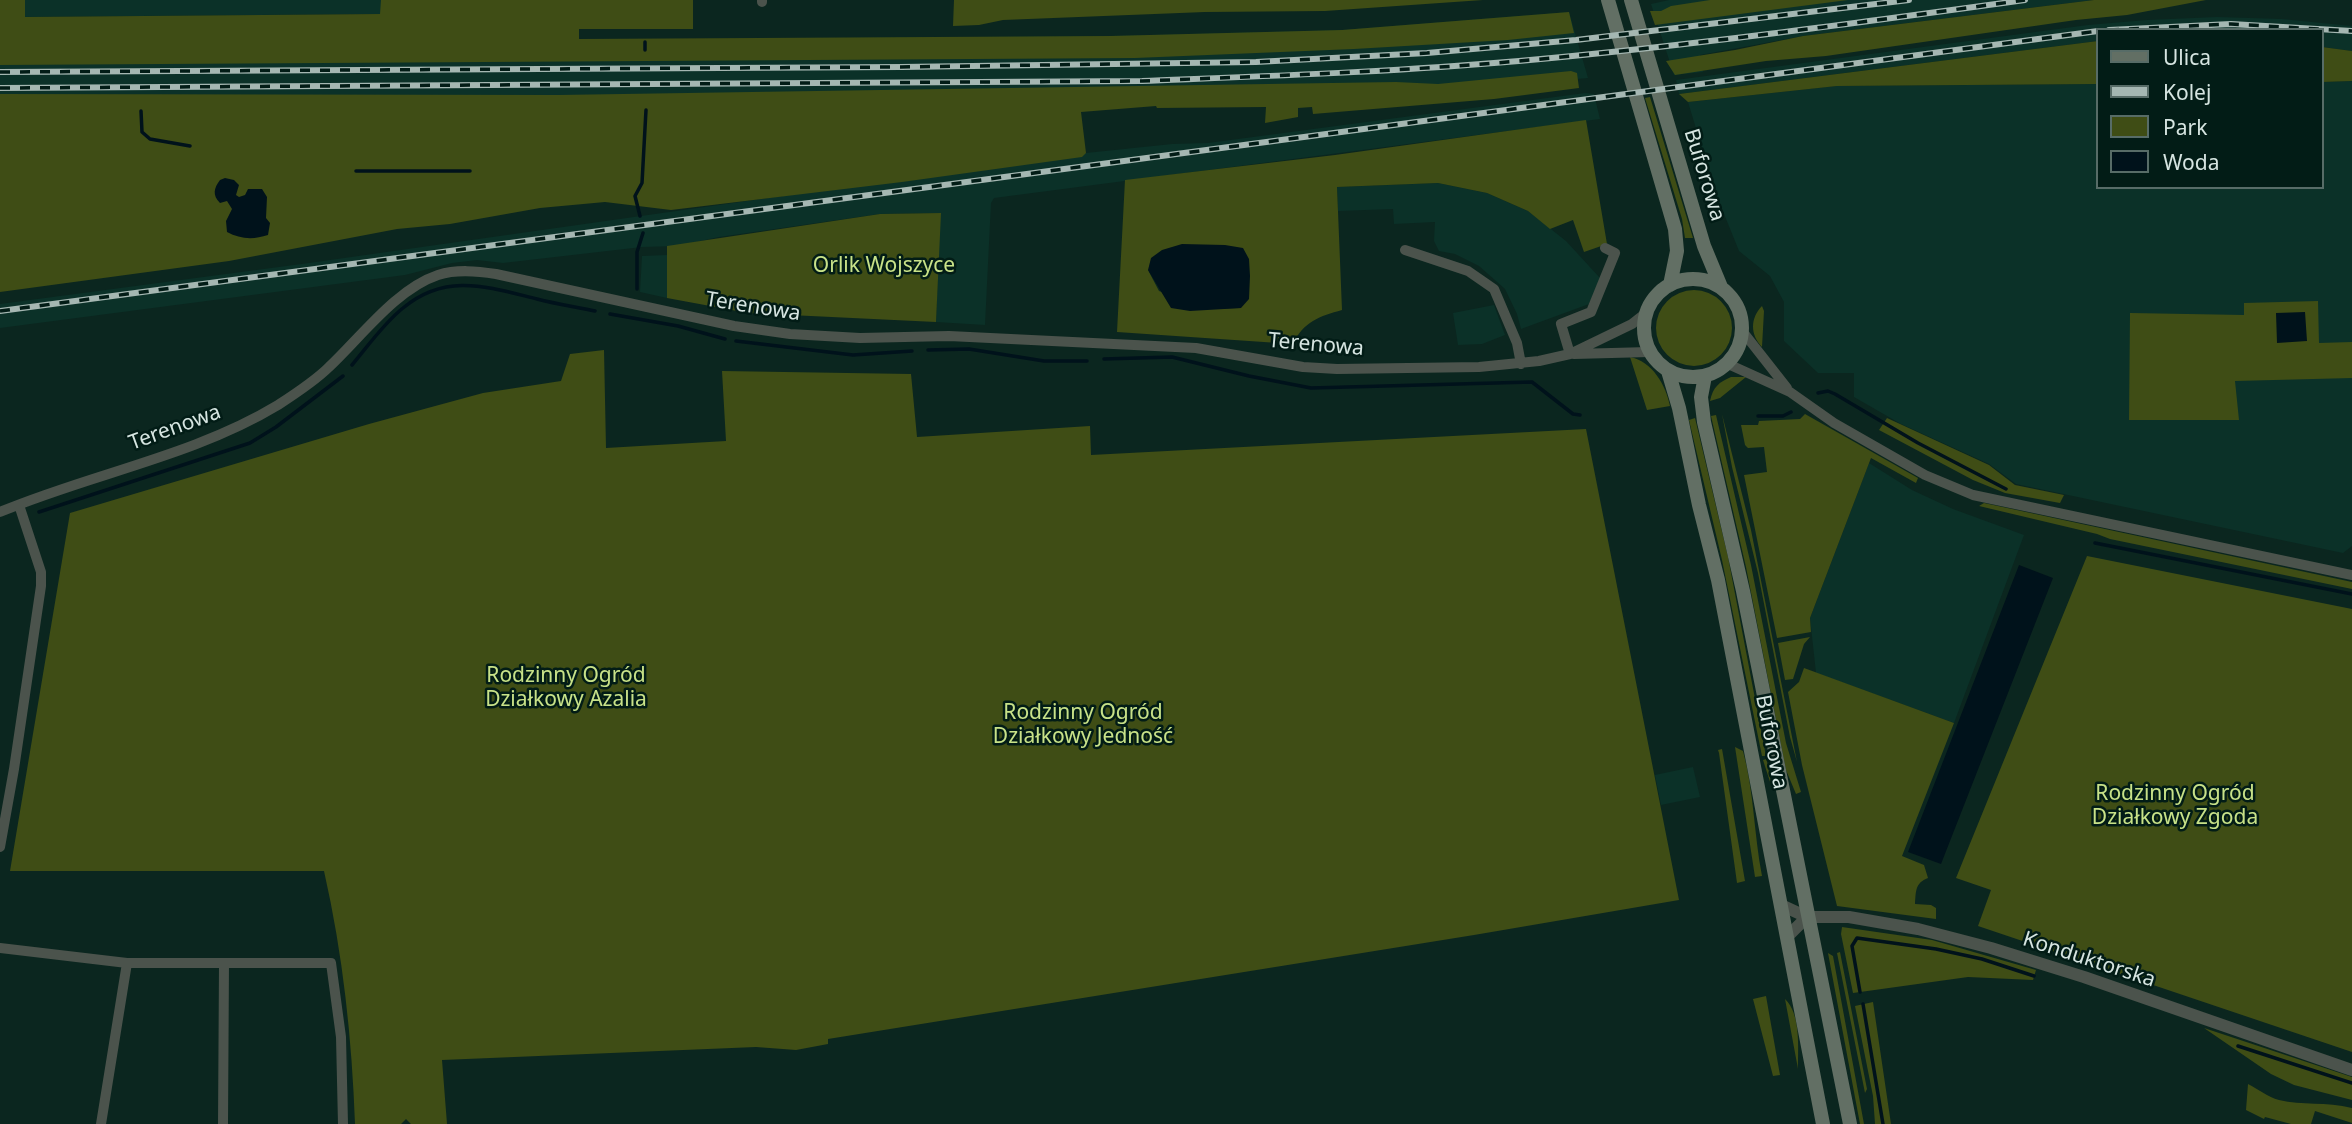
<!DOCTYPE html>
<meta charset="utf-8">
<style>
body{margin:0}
#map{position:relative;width:2352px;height:1124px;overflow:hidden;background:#0b261f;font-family:"Noto Sans",sans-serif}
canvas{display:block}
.legend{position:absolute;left:2096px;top:28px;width:228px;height:161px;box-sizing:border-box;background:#021c16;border:2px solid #576c67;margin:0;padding:9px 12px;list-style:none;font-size:21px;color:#d6e5e1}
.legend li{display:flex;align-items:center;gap:14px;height:35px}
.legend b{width:35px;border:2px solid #576c67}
</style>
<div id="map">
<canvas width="2352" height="1124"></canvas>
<ul class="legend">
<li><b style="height:9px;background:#626f64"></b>Ulica</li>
<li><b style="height:9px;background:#a5b7b2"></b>Kolej</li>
<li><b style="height:19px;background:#3f4d15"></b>Park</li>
<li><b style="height:19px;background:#00121b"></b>Woda</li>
</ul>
</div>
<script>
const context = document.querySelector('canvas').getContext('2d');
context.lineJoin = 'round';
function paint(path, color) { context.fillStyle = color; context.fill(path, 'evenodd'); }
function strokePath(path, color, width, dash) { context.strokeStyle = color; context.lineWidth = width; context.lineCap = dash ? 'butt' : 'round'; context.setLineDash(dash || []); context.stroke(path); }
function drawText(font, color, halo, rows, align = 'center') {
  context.font = font + ' "Noto Sans",sans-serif'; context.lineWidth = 5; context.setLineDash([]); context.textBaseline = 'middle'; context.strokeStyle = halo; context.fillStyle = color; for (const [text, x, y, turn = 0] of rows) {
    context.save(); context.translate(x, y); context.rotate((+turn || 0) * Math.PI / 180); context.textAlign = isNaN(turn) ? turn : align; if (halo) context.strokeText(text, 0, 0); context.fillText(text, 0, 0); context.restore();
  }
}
const built = new Path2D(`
 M 25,0 L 381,0 L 381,14 L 25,17 Z
 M 1669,0 L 2094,0 L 1803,36 L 1700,55 L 1703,72 L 1674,75 L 1651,4 Z
 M 1569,12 L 1588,78 L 1267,107 L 1267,92 L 0,124 L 0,44 L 1110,36 L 1342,30 Z
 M 2217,17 L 2282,19 L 2352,26 L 2352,51 L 2322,47 L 2322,30 L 2098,30 L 2098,41 L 1679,94 L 1676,80 L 2088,25 L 2147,20 Z
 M 2352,81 L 2352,546 L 2343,553 L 2016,484 L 1989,464 L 1901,424 L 1854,397 L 1854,373 L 1818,373 L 1784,341 L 1784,302 L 1770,276 L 1739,251 L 1716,194 L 1688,102 L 1836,86 L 2098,84 L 2098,187 L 2322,187 L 2322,82 Z
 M 1585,93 L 1594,94 L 1600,119 L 994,198 L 991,203 L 985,325 L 936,322 L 940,213 L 880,214 L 719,237 L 677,246 L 642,247 L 503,263 L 477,260 L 452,263 L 405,275 L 0,328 L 0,304 L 309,263 L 1086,153 L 1172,144 L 1208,143 Z
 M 1438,183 L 1487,193 L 1528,211 L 1566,241 L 1600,278 L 1589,304 L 1521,329 L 1517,314 L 1505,289 L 1496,281 L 1479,266 L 1455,254 L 1439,251 L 1434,241 L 1435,222 L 1394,224 L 1393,209 L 1338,211 L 1337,187 Z
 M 667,255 L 667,298 L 640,292 L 642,256 Z
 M 1494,305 L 1505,335 L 1482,344 L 1458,345 L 1453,313 Z
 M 1869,463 L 1912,490 L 1953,509 L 2024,535 L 1954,723 L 1816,673 L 1810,618 Z
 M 1693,767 L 1700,797 L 1661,805 L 1655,775 Z`);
const green = new Path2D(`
 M 0,0 L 25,0 L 25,17 L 380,14 L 381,0 L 693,0 L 693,29 L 579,29 L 579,39 L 1110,36 L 1342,30 L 1569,12 L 1574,33 L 1508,40 L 1354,49 L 1135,58 L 0,65 Z
 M 954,0 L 1483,0 L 1325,11 L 1205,12 L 1003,20 L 979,25 L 953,26 Z
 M 1710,0 L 1848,0 L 1655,25 L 1650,11 L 1661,11 L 1671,6 Z
 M 2094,0 L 2206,0 L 2127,15 L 2076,20 L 1826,56 L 1766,61 L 1675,75 L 1666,61 L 1735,50 L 1803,36 Z
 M 2098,41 L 2098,84 L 1837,86 L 1688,102 L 1679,94 Z
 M 2322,47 L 2352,51 L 2352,81 L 2322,82 Z
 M 1571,71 L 1577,73 L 1579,88 L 1494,99 L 1313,114 L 1312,107 L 1298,108 L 1298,117 L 1265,123 L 1266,107 L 1157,108 L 1156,106 L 1081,112 L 1086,153 L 1082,157 L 902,182 L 671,210 L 605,202 L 540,208 L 450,224 L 397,229 L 229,261 L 0,292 L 0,94 L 558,95 L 1396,82 L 1438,84 Z
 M 1650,97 L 1693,238 L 1685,238 L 1682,219 L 1645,98 Z
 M 1586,120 L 1607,244 L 1584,252 L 1573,220 L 1550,229 L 1528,211 L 1487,193 L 1438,183 L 1337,187 L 1342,310 C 1320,316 1303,322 1293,344 L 1117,332 L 1125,180 L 1335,155 ZM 1148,270 L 1241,308 L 1208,309 L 1159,291 Z
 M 941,213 L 936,322 L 748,313 L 667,298 L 667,246 L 880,214 Z
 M1656 328a38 38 0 1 1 76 0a38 38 0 1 1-76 0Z
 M 2318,301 L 2319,343 L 2352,342 L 2352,378 L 2235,381 L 2239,420 L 2129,420 L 2130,313 L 2244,315 L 2244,303 Z
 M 1762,306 L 1764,311 L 1762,347 C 1750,335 1750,318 1762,306 Z
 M 604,350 L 606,448 L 726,441 L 722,371 L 911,374 L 917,437 L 1090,426 L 1091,455 L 1586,429 L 1679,900 L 1474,935 L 828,1039 L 828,1044 L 796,1050 L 756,1047 L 442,1060 L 447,1124 L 411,1124 L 406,1119 L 401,1124 L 355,1124 C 352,1039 343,955 324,871 L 10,871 L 70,513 L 369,424 L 483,393 L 561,381 L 570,354 Z
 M 1630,357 C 1652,361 1666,385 1670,406 L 1647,410 Z
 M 1731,377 L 1746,377 L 1720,398 L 1710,401 C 1713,387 1719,382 1731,377 Z
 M 1722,414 L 1751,530 L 1797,762 L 1790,737 L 1758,573 L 1732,467 Z
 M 1805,414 L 1918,478 L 1916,483 L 1871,458 L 1810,618 L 1811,632 L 1777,638 L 1744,475 L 1767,472 L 1764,447 L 1748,448 L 1745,445 L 1741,425 L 1758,425 L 1759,421 L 1800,419 Z
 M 1716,415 L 1751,565 L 1786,743 L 1801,792 L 1796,794 L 1786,770 L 1746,567 L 1711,416 Z
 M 1695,418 L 1728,557 L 1772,788 L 1763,760 L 1766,759 L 1766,756 L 1762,756 L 1722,560 L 1689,420 Z
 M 1887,418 L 1989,465 L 2015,485 L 2064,495 L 2060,503 L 2005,493 L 1973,480 L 1879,430 Z
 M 1984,503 L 2352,582 L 2352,589 L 2110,539 L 2097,534 L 1979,506 Z
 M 2087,556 L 2352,609 L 2352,1052 L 1978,926 L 1991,890 L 1956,878 Z
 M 1810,637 L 1804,644 L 1793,679 L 1785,680 L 1778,643 Z
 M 1804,668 L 1954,723 L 1902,856 L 1924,865 L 1928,878 C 1915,883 1916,891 1915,904 L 1931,905 L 1936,908 L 1936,919 L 1837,906 L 1802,765 L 1788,692 L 1799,682 Z
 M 1735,747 L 1743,751 C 1754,791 1754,835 1762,876 L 1755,877 Z
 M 1722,749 L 1745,881 L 1737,883 L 1719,753 L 1718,750 Z
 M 1842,927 L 1932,940 L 2036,970 L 2033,980 L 1968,977 L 1853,993 L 1841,934 Z
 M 1840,952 L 1867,1089 L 1865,1093 L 1837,953 Z
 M 1828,953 L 1833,956 L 1864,1124 L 1860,1124 Z
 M 1766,996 L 1780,1075 L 1773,1076 L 1753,999 Z
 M 1785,999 C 1801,1014 1798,1048 1798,1069 Z
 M 1873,1002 L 1891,1124 L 1875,1124 L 1873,1096 L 1855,1006 Z
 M 2204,1028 L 2352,1077 L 2352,1100 L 2294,1085 L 2271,1074 Z
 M 2248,1084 C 2258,1089 2268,1097 2279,1100 C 2302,1106 2326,1101 2352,1108 L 2352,1123 L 2315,1111 L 2311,1124 L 2291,1124 L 2265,1117 L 2264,1119 L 2246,1110 Z`);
const water = new Path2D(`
 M 225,178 L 234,180 L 239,185 L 236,195 L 239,197 L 245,195 L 248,189 L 262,189 L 267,197 L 266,218 L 270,223 L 268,235 C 253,240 240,239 227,232 L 226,221 L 232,209 L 227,201 L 220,203 C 212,195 214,188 220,180 Z
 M 1182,244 L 1225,245 L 1243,248 L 1249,259 L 1250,276 L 1249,299 L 1241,308 L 1190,311 L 1171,308 L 1148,270 L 1151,258 L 1162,250 Z
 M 2305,312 L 2307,341 L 2277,343 L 2276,313 Z
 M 2019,565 L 2053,578 L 1941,864 L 1908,852 Z`);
const stream = new Path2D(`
 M 645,42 L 645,50
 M 141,111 L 142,132 L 150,139 L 190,146
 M 356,171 L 470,171
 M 640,216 L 635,196 L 642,183 L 646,110
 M 637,289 L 637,252 L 643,233
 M 610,314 L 678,326 L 725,339
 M 736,341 L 853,355 L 912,351
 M 928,350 L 969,349 L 1044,361 L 1087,361
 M 1104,359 L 1172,357 L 1249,376 L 1311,388 L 1532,382 L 1573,414 L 1580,415
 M 352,365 C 368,346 384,323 403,308 C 446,272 488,287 537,299 C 556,304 576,307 595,311
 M 1818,393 L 1828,391 L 1835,394 L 1918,443 L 2006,489
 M 1758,416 L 1783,416 L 1791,412
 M 39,512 L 250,443 L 276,427 L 343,376
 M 2095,543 L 2352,594
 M 1860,992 L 1852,946 L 1857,938 L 1936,949 L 1982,959 L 2034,976
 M 1863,1004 L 1883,1124
 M 2238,1046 L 2352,1083`);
const minor = new Path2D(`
 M 762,2 L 762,0
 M 1405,250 L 1468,271 L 1494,289 L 1517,343 L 1521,364
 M 1743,332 L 1787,388
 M 1570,354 L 1561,324 L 1591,312 L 1615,253 L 1605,248
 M 1574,354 L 1649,352
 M 1728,364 L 1790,392 L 1834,423 L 1925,475 L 1973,495 L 2352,575
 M 0,512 C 90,474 194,456 278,405 C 295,394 315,381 329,367 C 361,337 396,289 438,275 C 457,269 477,271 496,274 L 734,326 L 790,334 L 860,338 L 949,336 L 1196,348 L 1303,367 L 1337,369 L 1479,367 L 1539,361 L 1570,354 L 1632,324 L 1646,313
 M 0,847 L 14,769 L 41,586 L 41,572 L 19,505
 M 0,948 L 127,963 L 331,963 L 341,1037 L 343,1124
 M 101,1124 L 127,963
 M 223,1124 L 224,963`);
const tertiary = new Path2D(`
 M 1781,905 L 1807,917 L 1849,917 L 1918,929 L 1991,948 L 2084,977 L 2352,1070
 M 1787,937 L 1807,917`);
const secondary = new Path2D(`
 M 1608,0 L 1675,229 L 1677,251 L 1670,285
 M 1631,0 L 1704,246 L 1721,287
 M1644 328a49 49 0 1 1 98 0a49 49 0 1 1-98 0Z
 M 1668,371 L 1679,408 L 1699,505 L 1718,580 L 1823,1124
 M 1705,376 L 1701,397 L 1704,422 L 1743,591 L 1850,1124`);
const rail = new Path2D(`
 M 2109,30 L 2231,24 L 2352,31
 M 0,72 L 901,67 L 1256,62 L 1427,53 L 1576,40 L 1909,0
 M 0,88 L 1142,81 C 1268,76 1393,72 1519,61 C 1688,46 1857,23 2025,0
 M 0,311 L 2098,31`);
const streetNames = [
 ["Buforowa",1704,175,73],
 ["Terenowa",753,307,9],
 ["Terenowa",1316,345,5],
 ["Terenowa",175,428,-20],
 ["Buforowa",1771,742,79],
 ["Konduktorska",2089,960,18]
];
const parkNames = [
 ["Orlik Wojszyce",884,266],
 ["Rodzinny Ogród",566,676],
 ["Działkowy Azalia",566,700],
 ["Rodzinny Ogród",1083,713],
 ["Działkowy Jedność",1083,737],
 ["Rodzinny Ogród",2175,794],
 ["Działkowy Zgoda",2175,818]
];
paint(built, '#0b3128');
paint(green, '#3f4d15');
paint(water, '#00121b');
strokePath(stream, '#00121b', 3.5);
strokePath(minor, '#4b534c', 10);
strokePath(tertiary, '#4b534c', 12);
strokePath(secondary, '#626f64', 14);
strokePath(rail, '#a5b7b2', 6);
strokePath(rail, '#021c16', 3.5, [10]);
drawText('21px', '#d6e5e1', '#021c16', streetNames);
drawText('21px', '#c8e288', '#021c16', parkNames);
</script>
